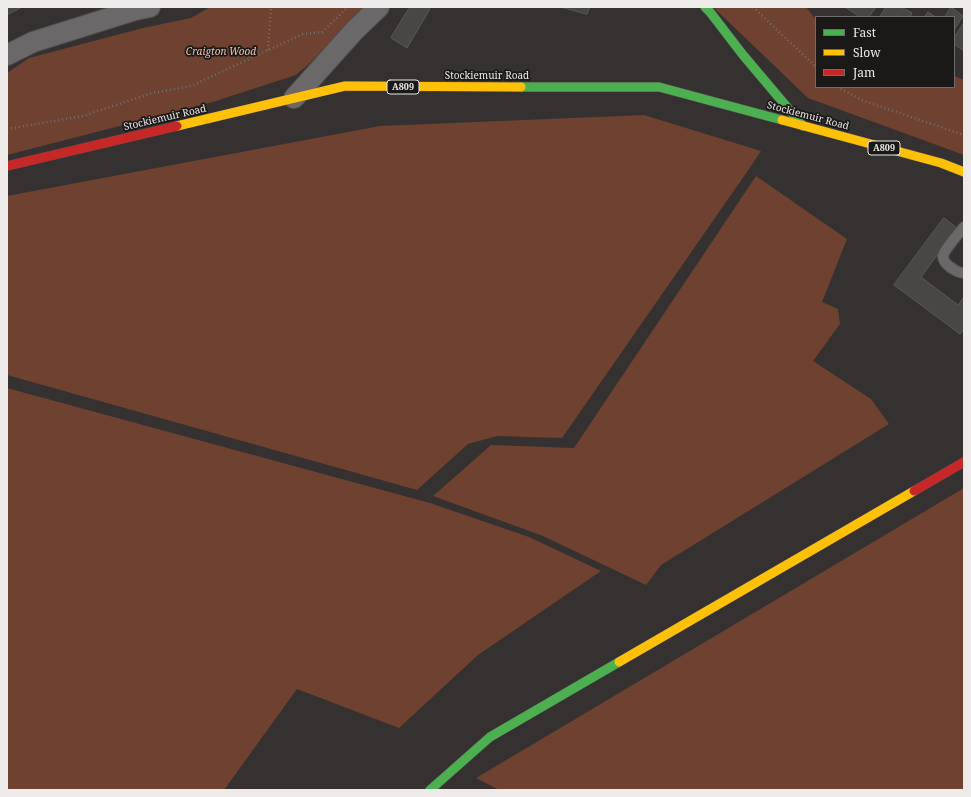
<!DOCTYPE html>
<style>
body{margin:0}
#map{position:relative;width:971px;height:797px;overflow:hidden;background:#343130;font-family:"Noto Serif",serif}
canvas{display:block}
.frame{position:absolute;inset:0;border:8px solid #eeeae9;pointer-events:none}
.legend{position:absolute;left:815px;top:16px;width:140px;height:72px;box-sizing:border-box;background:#1b1918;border:1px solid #6f6d6c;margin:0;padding:5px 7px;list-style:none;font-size:12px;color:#eeeae9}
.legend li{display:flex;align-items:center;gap:8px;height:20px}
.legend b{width:20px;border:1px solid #6f6d6c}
</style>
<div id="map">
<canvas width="971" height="797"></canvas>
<div class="frame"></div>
<ul class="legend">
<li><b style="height:5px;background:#4caf50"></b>Fast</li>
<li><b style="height:5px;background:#ffc107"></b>Slow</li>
<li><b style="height:5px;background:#c62828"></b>Jam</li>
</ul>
</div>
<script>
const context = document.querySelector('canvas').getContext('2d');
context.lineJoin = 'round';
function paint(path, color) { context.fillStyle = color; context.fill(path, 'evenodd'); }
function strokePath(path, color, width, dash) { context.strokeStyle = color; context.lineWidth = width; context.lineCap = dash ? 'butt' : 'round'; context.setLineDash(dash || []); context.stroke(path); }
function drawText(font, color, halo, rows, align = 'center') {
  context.font = font + ' "Noto Serif",serif'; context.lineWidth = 3.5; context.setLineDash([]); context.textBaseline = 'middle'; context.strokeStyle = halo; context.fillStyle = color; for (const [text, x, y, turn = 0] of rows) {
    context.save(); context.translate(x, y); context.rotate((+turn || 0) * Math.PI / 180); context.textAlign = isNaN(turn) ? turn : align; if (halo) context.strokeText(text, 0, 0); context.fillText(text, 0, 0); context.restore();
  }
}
const green = new Path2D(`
 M 210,7 L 366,7 L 311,62 L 296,75 L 213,102 L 7,155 L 7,73 L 29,58 L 143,28 L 191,18 Z
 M 713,7 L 806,7 L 816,20 L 816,87 L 954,87 L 954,76 L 964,80 L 964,155 L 808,98 Z
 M 644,115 L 761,151 L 749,169 L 562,438 L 497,436 L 468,444 L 417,490 L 7,375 L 7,196 L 380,126 Z
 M 756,176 L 847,239 L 822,302 L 838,309 L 840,324 L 813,361 L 871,399 L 889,424 L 661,565 L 646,585 L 543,536 L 433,496 L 491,445 L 574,448 Z
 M 7,388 L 430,503 L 529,537 L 601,571 L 478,655 L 399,728 L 297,689 L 224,790 L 7,790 Z
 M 964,488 L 964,790 L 499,790 L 476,778 Z`);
const building = new Path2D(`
 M 7,7 L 22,7 L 7,15 Z
 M 410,7 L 426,7 L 430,9 L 407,48 L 391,38 Z
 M 561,7 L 590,7 L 587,14 Z
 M 845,7 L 876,7 L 869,17 L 861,17 Z
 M 886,7 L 901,7 L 912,13 L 910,17 L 880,17 Z
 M 951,7 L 963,16 L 954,30 L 954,17 L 945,17 Z
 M 928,12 L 936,17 L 925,17 Z
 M 964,23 L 964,51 L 954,44 L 954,38 Z
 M 944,218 L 957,228 L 921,277 L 958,305 L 964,297 L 964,329 L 960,334 L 894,285 Z`);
const path = new Path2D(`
 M 753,7 L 816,67
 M 268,50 L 271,7
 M 837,87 L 864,101 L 964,135
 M 7,129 L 83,116 L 152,93 L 191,86 L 303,34 L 322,32 L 348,7`);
const lane = new Path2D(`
 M 964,227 C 959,233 944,250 943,256 C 943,261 946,264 950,267 C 955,270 958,273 964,273`);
const street = new Path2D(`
 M 7,55 L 33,42 L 135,10 L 150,7
 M 294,98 L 355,30 L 379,7`);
const fast = new Path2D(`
 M 705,7 L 710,12 L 743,55 L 803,126
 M 521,87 L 659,87 L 782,120
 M 430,790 L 490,737 L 619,662`);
const slow = new Path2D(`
 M 782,120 L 941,163 L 964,172
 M 177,126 L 345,86 L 521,87
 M 619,662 L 914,491`);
const jam = new Path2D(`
 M 7,166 L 177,126
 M 914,491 L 964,462`);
const shields = [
 [403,87,32],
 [884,148,32]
];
const shieldNames = [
 ["A809",403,87],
 ["A809",884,148]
];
const parkNames = [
 ["Craigton Wood",221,52]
];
const streetNames = [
 ["Stockiemuir Road",487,76],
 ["Stockiemuir Road",808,116,15],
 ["Stockiemuir Road",165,118,-13]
];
paint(green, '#6e4130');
paint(building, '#494746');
strokePath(building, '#5a5857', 1);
strokePath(lane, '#52504f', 12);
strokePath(street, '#52504f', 22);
strokePath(fast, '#52504f', 10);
strokePath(slow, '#52504f', 10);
strokePath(jam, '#52504f', 10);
strokePath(path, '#716f6e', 2.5, [1, 3]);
strokePath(lane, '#6a6868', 10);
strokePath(street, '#6a6868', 20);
strokePath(fast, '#4caf50', 9);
strokePath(slow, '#ffc107', 9);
strokePath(jam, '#c62828', 9);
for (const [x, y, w] of shields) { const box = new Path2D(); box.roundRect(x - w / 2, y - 7, w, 14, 3); context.fillStyle = '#1b1918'; context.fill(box); strokePath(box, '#eeeae9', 1); }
drawText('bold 9px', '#eeeae9', null, shieldNames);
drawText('italic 10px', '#f3c2b0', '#1b1918', parkNames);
drawText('10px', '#eeeae9', '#1b1918', streetNames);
</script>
